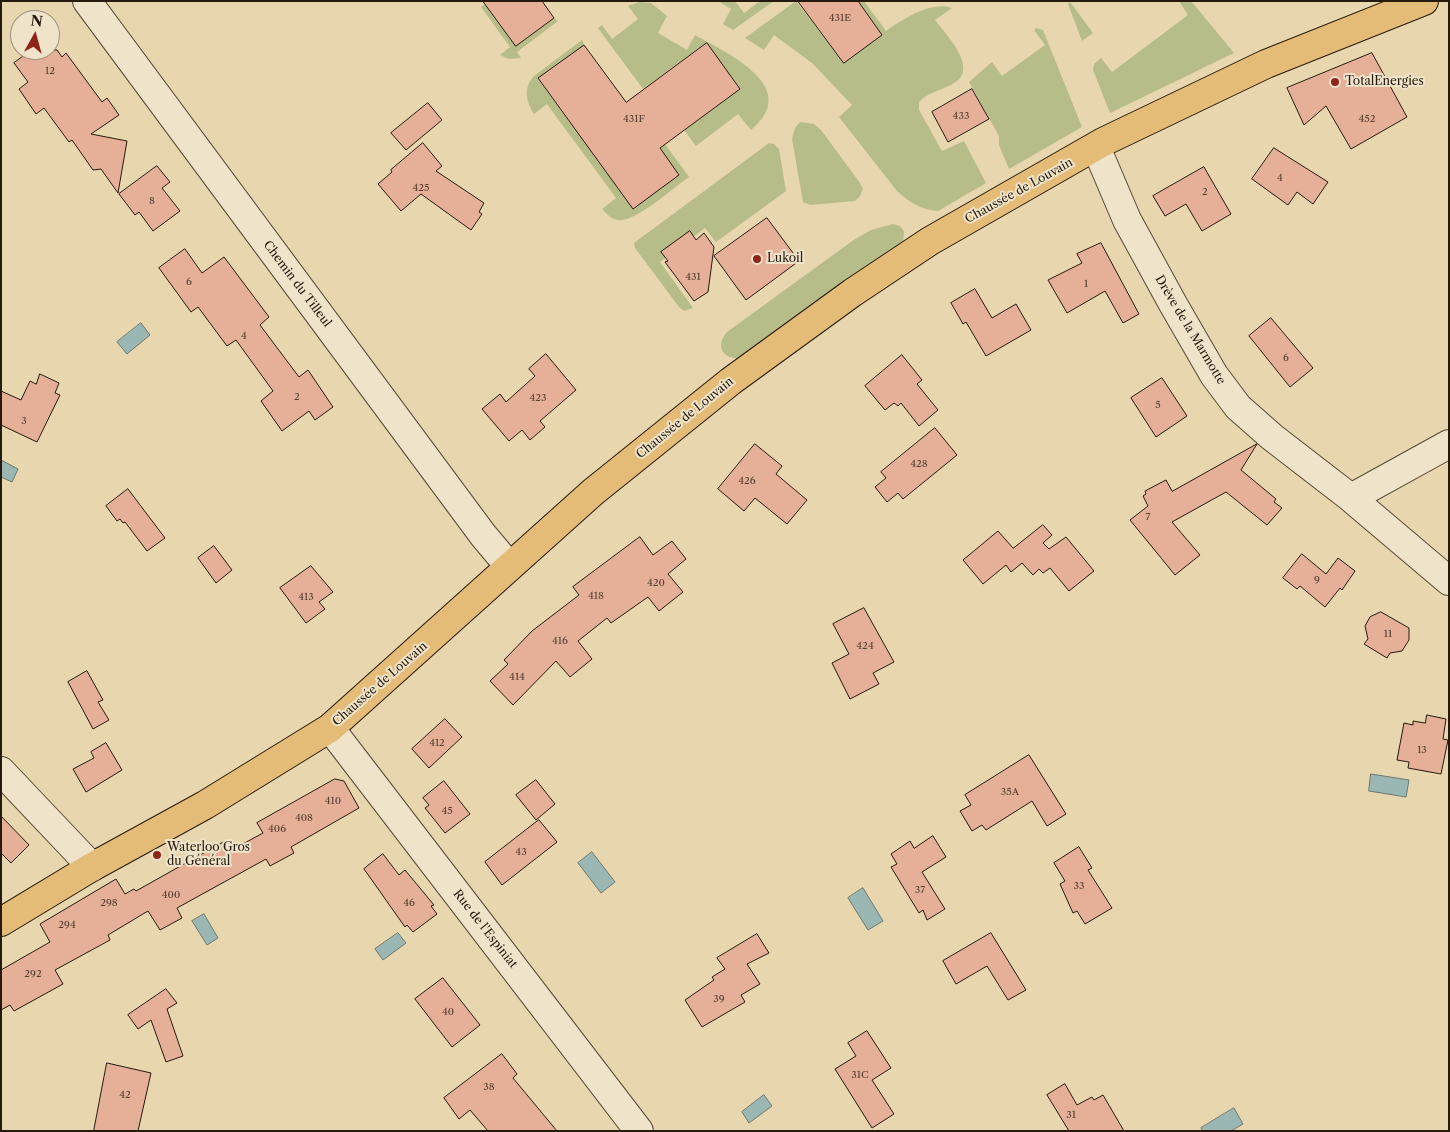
<!DOCTYPE html>
<meta charset="utf-8">
<style>
body{margin:0}
#map{position:relative;width:1450px;height:1132px;overflow:hidden;background:#e7d6ae;font-family:"Libre Caslon Text",serif}
canvas{display:block}
.frame{position:absolute;inset:0;border:2px solid #251a0d;pointer-events:none}
.north{position:absolute;left:10px;top:10px;width:50px;height:50px;box-sizing:border-box;background:#efe4ca;border:1px solid #9e937e;border-radius:50%;rotate:7deg;font-size:14px;font-weight:700;line-height:20px;text-align:center;color:#251a0d}
.north::after{content:'';display:block;margin:auto;width:18px;height:22px;background:#8f2418;clip-path:polygon(50% 0,100% 100%,50% 72%,0 100%)}
</style>
<div id="map">
<canvas width="1450" height="1132"></canvas>
<div class="frame"></div>
<div class="north">N</div>
</div>
<script>
const context = document.querySelector('canvas').getContext('2d');
context.lineJoin = 'round';
function paint(path, color) { context.fillStyle = color; context.fill(path, 'evenodd'); }
function strokePath(path, color, width, dash) { context.strokeStyle = color; context.lineWidth = width; context.lineCap = dash ? 'butt' : 'round'; context.setLineDash(dash || []); context.stroke(path); }
function drawText(font, color, halo, rows, align = 'center') {
  context.font = font + ' "Libre Caslon Text",serif'; context.lineWidth = 4; context.setLineDash([]); context.textBaseline = 'middle'; context.strokeStyle = halo; context.fillStyle = color; for (const [text, x, y, turn = 0] of rows) {
    context.save(); context.translate(x, y); context.rotate((+turn || 0) * Math.PI / 180); context.textAlign = isNaN(turn) ? turn : align; if (halo) context.strokeText(text, 0, 0); context.fillText(text, 0, 0); context.restore();
  }
}
const green = new Path2D(`
 M 718,1 L 735,1 L 744,13 L 760,1 L 774,1 L 733,30 L 723,24 L 731,9 Z
 M 796,1 L 844,63 L 882,35 L 858,1 L 864,1 L 886,31 C 901,20 932,0 952,8 L 935,20 C 945,33 977,66 957,81 C 945,90 929,91 919,102 L 919,110 L 942,151 L 964,141 L 986,183 L 938,211 C 921,210 909,202 897,191 L 839,117 L 852,105 L 812,63 L 774,35 L 764,50 L 745,38 Z
 M 1179,1 L 1191,1 L 1234,53 L 1110,113 L 1093,70 L 1094,64 L 1101,58 L 1112,72 L 1188,15 Z
 M 639,2 L 651,3 L 667,16 L 658,33 L 687,50 L 695,35 C 727,53 803,87 751,130 L 738,114 L 696,146 L 684,130 L 740,89 L 706,43 L 643,89 L 598,28 L 602,25 L 612,39 L 638,19 L 628,6 Z
 M 1070,2 L 1093,33 L 1082,41 L 1068,4 Z
 M 485,4 L 516,46 L 554,18 L 558,21 L 517,52 L 521,58 L 509,59 L 500,55 L 510,47 L 481,7 Z
 M 1036,28 L 1043,30 L 1082,127 L 1009,169 L 999,145 L 999,136 L 969,82 L 992,62 L 1002,76 L 1045,45 L 1034,30 Z
 M 582,40 L 584,45 L 538,79 L 633,208 L 679,175 L 657,144 L 662,140 L 689,177 C 674,187 635,223 618,220 C 611,219 607,214 602,209 L 616,198 L 547,104 L 534,114 C 526,101 523,88 534,76 Z
 M 800,122 L 814,124 L 821,130 L 860,183 L 863,189 L 860,196 L 855,201 L 810,205 L 803,202 L 792,139 L 795,128 Z
 M 769,143 L 774,144 L 779,149 L 786,191 L 716,242 L 705,228 L 660,262 L 693,308 L 684,311 L 679,307 L 635,248 L 634,243 Z
 M 893,224 L 900,226 L 904,231 L 903,244 L 740,358 C 722,359 715,346 727,332 L 855,239 L 871,230 Z`);
const water = new Path2D(`
 M 141,323 L 150,335 L 127,354 L 117,342 Z
 M 1,460 L 18,469 L 12,482 L 1,477 Z
 M 1371,774 L 1409,780 L 1406,797 L 1369,791 Z
 M 592,852 L 615,882 L 601,893 L 578,863 Z
 M 863,888 L 883,921 L 868,930 L 848,898 Z
 M 204,914 L 218,938 L 207,945 L 192,921 Z
 M 398,933 L 406,943 L 383,960 L 375,949 Z
 M 764,1095 L 772,1106 L 749,1123 L 742,1112 Z
 M 1234,1108 L 1243,1124 L 1231,1131 L 1203,1131 L 1201,1128 Z`);
const building = new Path2D(`
 M 483,1 L 542,1 L 554,18 L 516,46 Z
 M 798,1 L 858,1 L 882,35 L 844,63 Z
 M 707,43 L 740,89 L 660,148 L 679,175 L 633,209 L 538,78 L 584,45 L 626,102 Z
 M 32,50 L 57,50 L 62,57 L 66,53 L 102,102 L 107,98 L 119,115 L 91,134 L 127,141 L 118,193 L 101,169 L 93,170 L 72,140 L 69,142 L 44,108 L 36,114 L 19,89 L 28,82 L 14,63 Z
 M 1372,53 L 1407,117 L 1351,149 L 1326,106 L 1304,125 L 1287,88 Z
 M 972,89 L 989,119 L 948,142 L 932,112 Z
 M 428,103 L 442,120 L 406,150 L 391,133 Z
 M 423,143 L 442,166 L 436,171 L 484,203 L 479,212 L 482,214 L 471,230 L 421,194 L 401,211 L 378,184 L 392,172 L 391,170 Z
 M 1274,148 L 1328,182 L 1313,204 L 1297,192 L 1288,205 L 1252,179 Z
 M 157,166 L 170,182 L 162,188 L 180,211 L 153,231 L 139,212 L 135,215 L 119,194 Z
 M 1204,167 L 1231,214 L 1202,231 L 1186,204 L 1165,216 L 1153,196 Z
 M 767,218 L 799,261 L 746,300 L 714,256 Z
 M 690,231 L 696,240 L 704,233 L 714,247 L 708,292 L 694,301 L 665,262 L 668,261 L 661,252 Z
 M 1101,243 L 1139,314 L 1123,323 L 1105,291 L 1067,313 L 1048,280 L 1082,263 L 1077,254 Z
 M 185,249 L 202,273 L 224,257 L 269,317 L 260,325 L 299,377 L 308,370 L 333,407 L 315,420 L 309,411 L 282,431 L 261,401 L 273,391 L 236,340 L 227,346 L 198,307 L 191,312 L 159,268 Z
 M 975,289 L 992,318 L 1016,304 L 1031,330 L 986,356 L 966,322 L 963,324 L 951,303 Z
 M 1271,318 L 1313,368 L 1290,387 L 1249,336 Z
 M 546,354 L 576,390 L 540,421 L 545,427 L 530,440 L 522,430 L 509,441 L 482,409 L 500,394 L 506,402 L 535,376 L 529,369 Z
 M 902,355 L 922,380 L 917,384 L 938,410 L 919,426 L 901,403 L 898,406 L 894,403 L 885,410 L 865,386 Z
 M 40,374 L 59,383 L 55,393 L 60,395 L 37,442 L 1,425 L 1,391 L 21,400 L 30,381 L 36,384 Z
 M 1162,378 L 1187,416 L 1156,437 L 1131,398 Z
 M 935,428 L 957,455 L 903,499 L 898,493 L 887,502 L 875,487 L 886,478 L 881,472 Z
 M 755,444 L 782,466 L 776,474 L 807,500 L 787,524 L 755,498 L 744,511 L 718,489 Z
 M 1257,444 L 1241,470 L 1276,499 L 1274,502 L 1282,508 L 1267,525 L 1226,492 L 1172,522 L 1200,555 L 1175,575 L 1130,520 L 1148,506 L 1143,496 L 1146,494 L 1145,491 L 1166,480 L 1172,491 Z
 M 128,489 L 165,538 L 147,551 L 125,522 L 123,523 L 120,519 L 117,521 L 106,506 Z
 M 1043,525 L 1052,535 L 1043,543 L 1049,549 L 1066,537 L 1094,571 L 1069,591 L 1050,568 L 1043,573 L 1039,569 L 1033,575 L 1022,563 L 1011,572 L 1006,565 L 983,584 L 963,560 L 998,531 L 1013,548 Z
 M 640,537 L 653,555 L 672,541 L 686,559 L 668,574 L 683,592 L 659,611 L 648,597 L 611,623 L 607,618 L 578,641 L 592,659 L 570,677 L 556,661 L 513,705 L 490,681 L 508,664 L 504,660 L 532,631 L 579,595 L 573,587 Z
 M 214,546 L 232,570 L 216,583 L 198,558 Z
 M 1302,554 L 1326,574 L 1338,558 L 1355,571 L 1342,590 L 1340,588 L 1325,607 L 1300,586 L 1297,589 L 1283,578 Z
 M 311,566 L 333,592 L 319,602 L 325,609 L 306,623 L 280,588 Z
 M 864,608 L 894,662 L 873,673 L 879,684 L 850,699 L 832,663 L 849,654 L 833,624 Z
 M 1381,612 L 1409,628 L 1409,640 L 1402,651 L 1390,653 L 1387,658 L 1364,644 L 1368,639 L 1365,626 L 1370,617 Z
 M 87,671 L 103,700 L 98,702 L 109,720 L 93,729 L 68,682 Z
 M 1427,715 L 1446,719 L 1443,739 L 1448,740 L 1441,774 L 1408,768 L 1409,762 L 1397,760 L 1404,723 L 1413,725 L 1413,721 L 1425,723 Z
 M 445,719 L 462,737 L 429,768 L 412,749 Z
 M 106,743 L 122,770 L 86,792 L 73,769 L 94,758 L 91,752 Z
 M 1029,755 L 1066,814 L 1047,826 L 1032,801 L 986,830 L 982,825 L 972,831 L 960,811 L 971,805 L 965,795 Z
 M 335,779 L 344,781 L 359,808 L 291,847 L 294,853 L 270,866 L 266,859 L 177,908 L 182,918 L 160,930 L 148,911 L 108,935 L 110,940 L 55,970 L 63,984 L 14,1011 L 10,1005 L 1,1010 L 1,970 L 50,942 L 40,924 L 116,879 L 125,894 L 134,889 L 136,891 L 225,841 L 230,851 L 263,833 L 257,823 Z
 M 536,780 L 555,804 L 536,820 L 516,795 Z
 M 444,781 L 470,814 L 445,833 L 425,808 L 429,805 L 423,798 Z
 M 1,816 L 29,845 L 11,863 L 1,853 Z
 M 539,820 L 557,842 L 502,885 L 485,862 Z
 M 933,836 L 946,857 L 922,872 L 945,909 L 927,920 L 923,910 L 919,913 L 891,867 L 897,864 L 891,854 L 910,841 L 914,848 Z
 M 1079,847 L 1092,868 L 1088,870 L 1112,908 L 1085,924 L 1077,911 L 1073,913 L 1060,884 L 1065,881 L 1054,863 Z
 M 383,854 L 399,875 L 405,870 L 434,905 L 431,906 L 437,914 L 413,932 L 407,925 L 405,927 L 364,869 Z
 M 991,933 L 1026,990 L 1008,1000 L 987,966 L 956,984 L 943,961 Z
 M 757,934 L 769,953 L 747,964 L 760,984 L 741,995 L 745,1002 L 702,1027 L 685,1000 L 714,980 L 712,977 L 725,969 L 717,958 Z
 M 443,978 L 480,1025 L 452,1047 L 415,999 Z
 M 166,989 L 177,1003 L 167,1009 L 183,1056 L 166,1062 L 151,1020 L 138,1029 L 128,1015 Z
 M 867,1031 L 891,1068 L 872,1080 L 894,1114 L 872,1128 L 835,1069 L 856,1056 L 848,1043 Z
 M 502,1054 L 517,1074 L 513,1078 L 557,1131 L 488,1131 L 470,1110 L 459,1119 L 444,1098 Z
 M 107,1063 L 151,1073 L 138,1131 L 94,1131 Z
 M 1065,1084 L 1077,1105 L 1092,1097 L 1094,1100 L 1103,1095 L 1124,1131 L 1069,1131 L 1047,1095 Z`);
const minor = new Path2D(`
 M 87,1 L 483,535 L 509,566
 M 1096,147 L 1127,220 L 1173,304 L 1214,375 L 1238,407 L 1272,437 L 1351,498 L 1449,581
 M 1351,498 L 1449,444
 M 330,728 L 639,1131
 M 1,771 L 92,867`);
const major = new Path2D(`
 M 1,922 L 92,867 L 205,805 L 330,728 L 593,492 L 731,381 L 852,293 L 930,241 L 1103,142 L 1266,64 L 1424,1`);
const markers = [
 [1335,82,5,"#8f2418"],
 [757,259,5,"#8f2418"],
 [157,855,5,"#8f2418"]
];
const numberNames = [
 ["431E",840,18],
 ["12",50,71],
 ["433",961,116],
 ["431F",634,119],
 ["452",1367,119],
 ["4",1280,178],
 ["425",421,188],
 ["2",1205,192],
 ["8",152,201],
 ["431",693,277],
 ["6",189,282],
 ["1",1086,284],
 ["4",244,336],
 ["6",1286,358],
 ["2",297,397],
 ["423",538,398],
 ["5",1158,405],
 ["3",24,421],
 ["428",919,464],
 ["426",747,481],
 ["7",1148,517],
 ["9",1317,580],
 ["420",656,583],
 ["418",596,596],
 ["413",306,597],
 ["11",1388,634],
 ["416",560,641],
 ["424",865,646],
 ["414",517,677],
 ["412",437,743],
 ["13",1422,750],
 ["35A",1010,792],
 ["410",333,801],
 ["45",447,811],
 ["408",304,818],
 ["406",277,829],
 ["43",521,852],
 ["33",1079,886],
 ["37",920,890],
 ["400",171,895],
 ["298",109,903],
 ["46",409,903],
 ["294",67,925],
 ["292",33,974],
 ["39",719,999],
 ["40",448,1012],
 ["31C",860,1075],
 ["38",489,1087],
 ["42",125,1095],
 ["31",1071,1115]
];
const poiNames = [
 ["TotalEnergies",1345,82],
 ["Lukoil",767,259],
 ["Waterloo Gros",167,848],
 ["du Général",167,862]
];
const streetNames = [
 ["Chaussée de Louvain",1019,191,-29],
 ["Chemin du Tilleul",297,284,53],
 ["Drève de la Marmotte",1190,330,59],
 ["Chaussée de Louvain",685,418,-39],
 ["Chaussée de Louvain",380,684,-41],
 ["Rue de l'Espiniat",485,929,52]
];
paint(green, '#b7bd89');
paint(water, '#9ab7b4');
strokePath(water, '#6b7871', 1);
paint(building, '#e5af98');
strokePath(building, '#251a0d', 1);
strokePath(minor, '#564935', 30);
strokePath(major, '#251a0d', 30);
strokePath(minor, '#efe4ca', 28);
strokePath(major, '#e4bb77', 28);
for (const [x, y, r, color] of markers) { const dot = new Path2D(); dot.arc(x, y, r, 0, 2 * Math.PI); context.fillStyle = color; context.fill(dot); strokePath(dot, '#efe4ca', 2); }
drawText('10px', '#553f30', null, numberNames);
drawText('12px', '#251a0d', '#efe4ca', poiNames, 'left');
drawText('12px', '#251a0d', '#efe4ca', streetNames);
</script>
